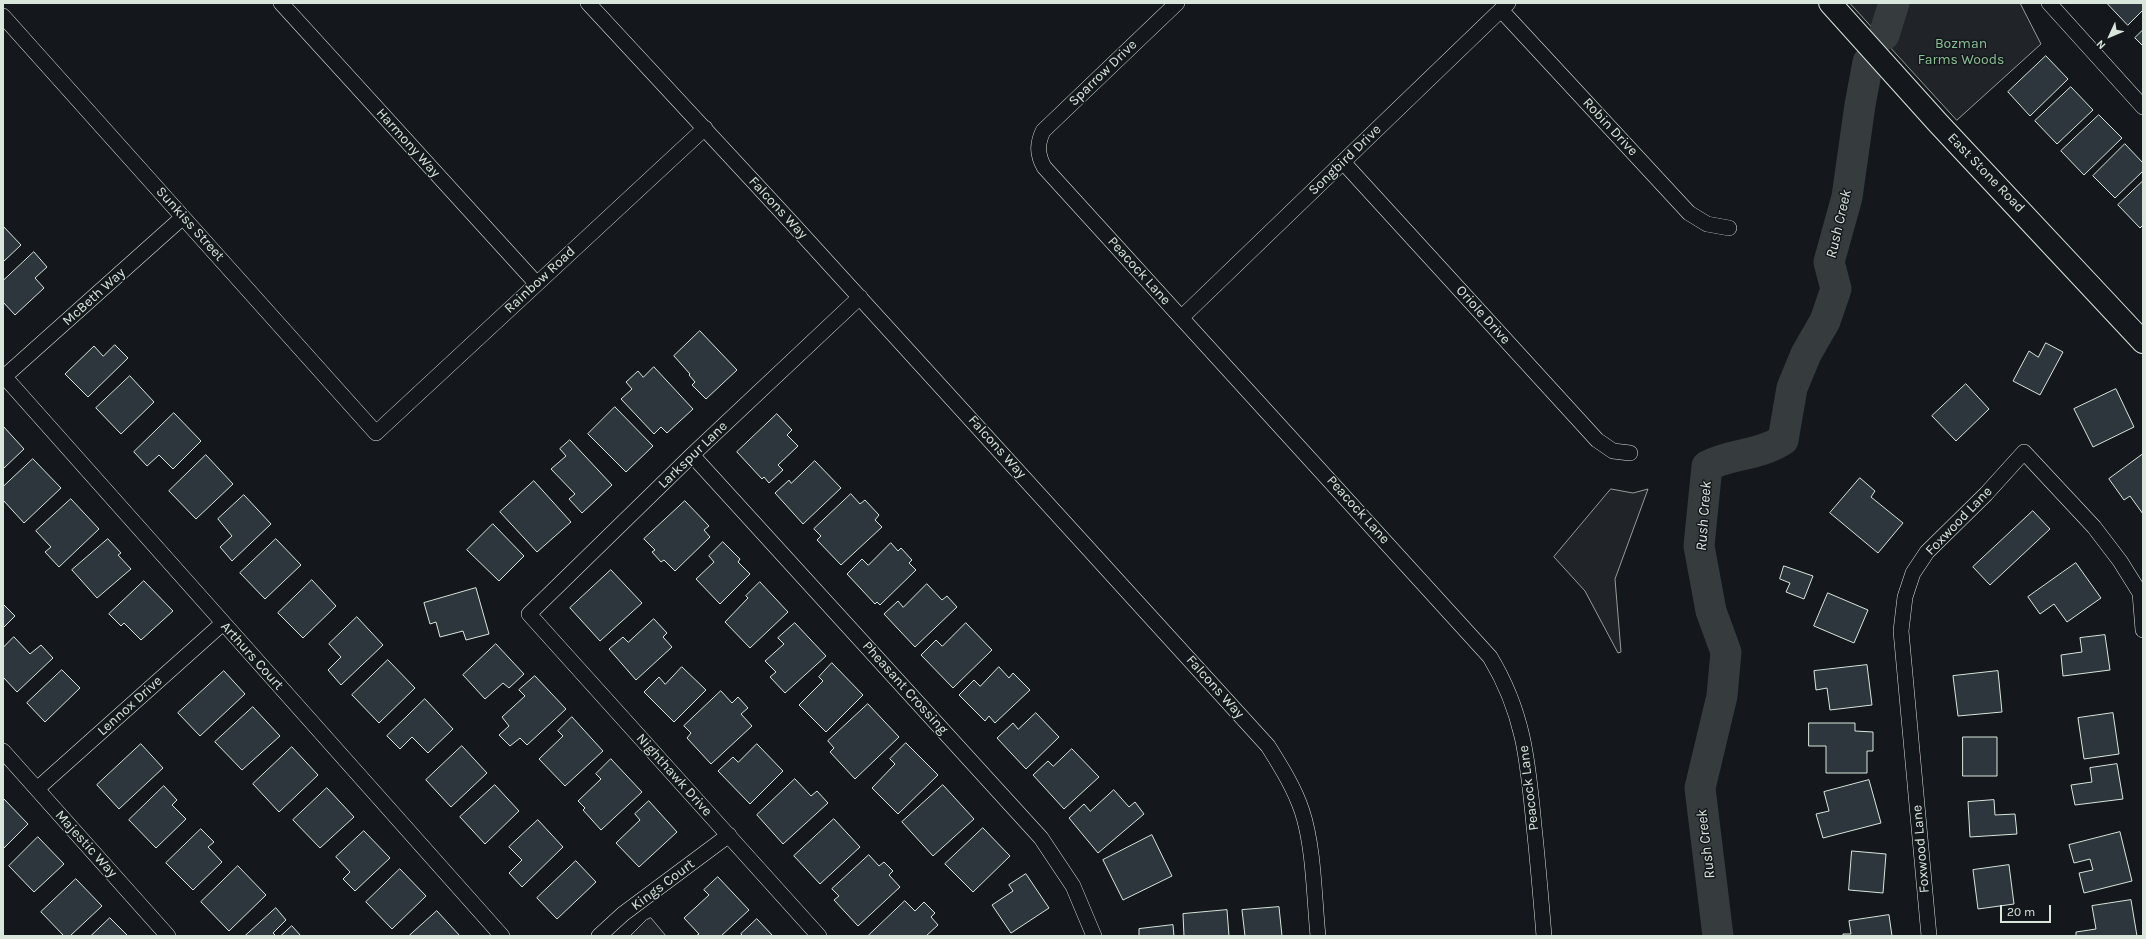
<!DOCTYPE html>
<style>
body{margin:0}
#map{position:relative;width:2146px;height:939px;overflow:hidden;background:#14181c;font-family:Karla,sans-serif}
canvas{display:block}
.frame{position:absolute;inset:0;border:4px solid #d8e6dc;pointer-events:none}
.north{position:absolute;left:2090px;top:16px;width:40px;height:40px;-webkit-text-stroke:3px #14181c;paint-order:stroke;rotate:226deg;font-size:11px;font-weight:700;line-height:16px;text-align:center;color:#d8e6dc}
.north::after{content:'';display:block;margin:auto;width:14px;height:18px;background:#d8e6dc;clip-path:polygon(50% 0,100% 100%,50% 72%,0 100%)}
.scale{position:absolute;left:2000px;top:905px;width:51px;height:18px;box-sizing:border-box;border:2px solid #d8e6dc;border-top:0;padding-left:5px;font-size:12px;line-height:14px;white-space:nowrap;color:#d8e6dc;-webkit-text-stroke:3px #14181c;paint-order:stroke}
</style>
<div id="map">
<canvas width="2146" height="939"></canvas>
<div class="frame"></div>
<div class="north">N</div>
<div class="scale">20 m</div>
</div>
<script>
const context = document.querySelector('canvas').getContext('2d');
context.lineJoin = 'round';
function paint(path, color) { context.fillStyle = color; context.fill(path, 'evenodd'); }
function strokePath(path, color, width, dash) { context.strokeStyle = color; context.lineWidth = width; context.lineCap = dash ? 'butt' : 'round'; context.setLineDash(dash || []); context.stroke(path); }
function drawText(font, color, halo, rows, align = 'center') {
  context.font = font + ' Karla,sans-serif'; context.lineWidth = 3; context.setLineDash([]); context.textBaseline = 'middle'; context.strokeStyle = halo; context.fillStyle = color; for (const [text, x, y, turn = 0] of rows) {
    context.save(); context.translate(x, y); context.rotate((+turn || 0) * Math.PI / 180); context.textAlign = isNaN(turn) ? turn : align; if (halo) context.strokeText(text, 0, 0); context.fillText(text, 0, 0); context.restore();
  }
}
const green = new Path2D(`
 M 1850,3 L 2020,3 L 2041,44 L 1957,120 Z
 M 1611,489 L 1633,493 L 1648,489 L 1615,579 L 1621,652 L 1618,653 L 1585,591 L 1554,557 Z
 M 651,918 L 666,936 L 630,936 L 646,920 Z`);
const river = new Path2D(`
 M 1884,35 L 1894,3
 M 1718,936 L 1700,788 L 1722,696 L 1726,652 L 1711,611 L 1699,546 L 1707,466 C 1733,453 1758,456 1783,440 L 1792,388 L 1806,354 L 1825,321 L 1836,289 L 1829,262 L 1847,197 L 1860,105 L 1868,62`);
const building = new Path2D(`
 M 2107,3 L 2143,3 L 2143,10 L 2128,25 Z
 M 2143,30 L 2143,46 L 2135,38 Z
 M 2046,56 L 2068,79 L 2030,116 L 2008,92 Z
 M 2071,87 L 2093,110 L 2057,144 L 2035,121 Z
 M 2099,115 L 2122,138 L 2084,175 L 2061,151 Z
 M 2125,144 L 2143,163 L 2143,171 L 2115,198 L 2093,176 Z
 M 2143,181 L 2143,225 L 2140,228 L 2118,205 Z
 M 3,226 L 21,245 L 3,262 Z
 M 34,252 L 47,267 L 35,278 L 44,288 L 15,315 L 3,302 L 3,281 Z
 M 700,331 L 737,370 L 706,399 L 692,385 L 695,382 L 689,375 L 690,374 L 674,356 Z
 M 2046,343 L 2063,352 L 2040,395 L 2013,381 L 2029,351 L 2038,357 Z
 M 115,345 L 128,358 L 88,397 L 65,374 L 94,346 L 103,356 Z
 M 654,367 L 693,409 L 667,433 L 661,427 L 654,434 L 621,399 L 632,389 L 626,382 L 638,371 L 643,377 Z
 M 130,376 L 154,402 L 121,434 L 96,408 Z
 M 1966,384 L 1989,409 L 1956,441 L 1932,416 Z
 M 2116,389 L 2134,427 L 2093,447 L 2074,409 Z
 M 615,407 L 653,446 L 626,472 L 588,434 Z
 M 174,413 L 201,441 L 173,469 L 159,455 L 147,466 L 134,452 Z
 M 777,414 L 792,430 L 787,435 L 798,446 L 778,465 L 783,470 L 769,483 L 764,477 L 762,479 L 737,452 Z
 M 3,426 L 24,449 L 3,469 Z
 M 570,440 L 612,485 L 582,513 L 569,499 L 575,494 L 551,469 L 566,456 L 560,449 Z
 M 2143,454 L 2143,514 L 2130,496 L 2124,500 L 2109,479 Z
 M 206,455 L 233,484 L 196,519 L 169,491 Z
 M 33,459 L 61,488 L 24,523 L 3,500 L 3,487 Z
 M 815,461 L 841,488 L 803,524 L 775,493 L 789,480 L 791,483 Z
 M 1860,478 L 1875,491 L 1871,497 L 1903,523 L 1878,553 L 1830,513 Z
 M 534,481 L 571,522 L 537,552 L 500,512 Z
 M 851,494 L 860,504 L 865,500 L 879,515 L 875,520 L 882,527 L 841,565 L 817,540 L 821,536 L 814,529 Z
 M 244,495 L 271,524 L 232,561 L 220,547 L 232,536 L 218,519 Z
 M 71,499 L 99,529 L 59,567 L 45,552 L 51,547 L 36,531 Z
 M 685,501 L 709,526 L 704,530 L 710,537 L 675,571 L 664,560 L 661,562 L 652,552 L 655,550 L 644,539 Z
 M 2033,511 L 2050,529 L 1990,585 L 1973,567 Z
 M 493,524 L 524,556 L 499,581 L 467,550 Z
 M 108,539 L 121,553 L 118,555 L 131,569 L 97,598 L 72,570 Z
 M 276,539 L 301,565 L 265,599 L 240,573 Z
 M 723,542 L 740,559 L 738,562 L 750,574 L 720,604 L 696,579 L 714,562 L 709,556 Z
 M 891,543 L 898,551 L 901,548 L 912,560 L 909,563 L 916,570 L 880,605 L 877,602 L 875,604 L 847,574 L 862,559 L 868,565 Z
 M 2076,563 L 2101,598 L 2067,622 L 2054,604 L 2040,614 L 2028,597 Z
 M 1784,566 L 1813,576 L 1804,599 L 1786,592 L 1790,583 L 1780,579 Z
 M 611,570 L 642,603 L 600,641 L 570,608 Z
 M 312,580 L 336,606 L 303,638 L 278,613 Z
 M 144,581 L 173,611 L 141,640 L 124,623 L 121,626 L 109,614 Z
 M 760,582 L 788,612 L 750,648 L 725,622 L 748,598 L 746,596 Z
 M 927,584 L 942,600 L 947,596 L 957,607 L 915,647 L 884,614 L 898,601 L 903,607 Z
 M 476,588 L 489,634 L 466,640 L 463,631 L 440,637 L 436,622 L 430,624 L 424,603 Z
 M 1828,593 L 1868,610 L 1854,643 L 1814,626 Z
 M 3,604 L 15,616 L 3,628 Z
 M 357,617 L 383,645 L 341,685 L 328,670 L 341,657 L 329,644 Z
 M 654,619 L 667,633 L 663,637 L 672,647 L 636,680 L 609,649 L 623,637 L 628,642 Z
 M 795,623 L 826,656 L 785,693 L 770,677 L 776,672 L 765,661 L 784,644 L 778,638 Z
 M 966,623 L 992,650 L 953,688 L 921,655 L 936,640 L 942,646 Z
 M 2105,635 L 2110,670 L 2063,676 L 2061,655 L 2082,652 L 2080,638 Z
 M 14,637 L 30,654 L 41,645 L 53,658 L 17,692 L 3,677 L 3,648 Z
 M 496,644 L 524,674 L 509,688 L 503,683 L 485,699 L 463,675 Z
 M 388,660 L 415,688 L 379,723 L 352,695 Z
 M 832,663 L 863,695 L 826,732 L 799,705 L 823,681 L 819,677 Z
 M 1867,665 L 1872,705 L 1830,710 L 1827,688 L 1816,690 L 1814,671 Z
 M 682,667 L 706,690 L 674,722 L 644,692 L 659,677 L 665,684 Z
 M 999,667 L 1009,678 L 1013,673 L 1030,690 L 995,723 L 989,716 L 985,721 L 959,695 L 974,680 L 980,686 Z
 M 62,670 L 80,688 L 45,722 L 27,703 Z
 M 224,671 L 245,694 L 200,736 L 178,713 Z
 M 1998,671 L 2002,712 L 1958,716 L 1953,676 Z
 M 535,676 L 566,709 L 527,745 L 520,738 L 510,746 L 499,735 L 509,726 L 502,717 L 525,696 L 519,690 Z
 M 721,691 L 732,703 L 738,697 L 748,708 L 741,714 L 752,726 L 711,764 L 687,738 L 691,733 L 684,726 Z
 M 425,699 L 453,729 L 428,753 L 412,737 L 400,749 L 387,736 Z
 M 868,704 L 899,737 L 855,779 L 830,752 L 834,748 L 828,741 Z
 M 253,707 L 280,736 L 242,770 L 215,742 Z
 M 1036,713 L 1059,737 L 1026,769 L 997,738 L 1013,723 L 1018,729 Z
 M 2113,713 L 2119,754 L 2084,759 L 2078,718 Z
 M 572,717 L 603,751 L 565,786 L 539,759 L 563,736 L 558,731 Z
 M 1809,723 L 1855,723 L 1855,731 L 1873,732 L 1873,751 L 1867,751 L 1867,773 L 1826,773 L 1826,746 L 1809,746 Z
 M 1963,737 L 1997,737 L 1997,776 L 1963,776 Z
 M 906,743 L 938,775 L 898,814 L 872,788 L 895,764 L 890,759 Z
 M 141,744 L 163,768 L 119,809 L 97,785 Z
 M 757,744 L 783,771 L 750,804 L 718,771 L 733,757 L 738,762 Z
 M 462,746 L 487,773 L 451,807 L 426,780 Z
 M 292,747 L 318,775 L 279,812 L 253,784 Z
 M 1072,749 L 1099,777 L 1064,809 L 1033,775 L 1048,761 L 1053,766 Z
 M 611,759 L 642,792 L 601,830 L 583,810 L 585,808 L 578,801 L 601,779 L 596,774 Z
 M 2117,764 L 2123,799 L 2075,805 L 2071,785 L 2092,782 L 2090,768 Z
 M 795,779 L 811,796 L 817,791 L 828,803 L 783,844 L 757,815 Z
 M 1869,780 L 1881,823 L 1823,838 L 1816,814 L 1829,811 L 1824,792 Z
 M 495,785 L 519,811 L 485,844 L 460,817 Z
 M 943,785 L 974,819 L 933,856 L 902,822 Z
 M 164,786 L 177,800 L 172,805 L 186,819 L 156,848 L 129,820 Z
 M 327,788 L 354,817 L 320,848 L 293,820 Z
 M 1114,790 L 1129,807 L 1135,802 L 1144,814 L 1098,853 L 1069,818 L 1084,804 L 1090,811 Z
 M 3,798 L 28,824 L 3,849 Z
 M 1994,800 L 1995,815 L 2015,814 L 2017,834 L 1970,837 L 1968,802 Z
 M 649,801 L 677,832 L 639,867 L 616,843 L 640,820 L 635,814 Z
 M 834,819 L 860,847 L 820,884 L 794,856 Z
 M 538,820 L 563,847 L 522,887 L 509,873 L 522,860 L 509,847 Z
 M 983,828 L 1010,856 L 973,892 L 945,864 Z
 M 201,829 L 214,842 L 208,847 L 222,862 L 193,890 L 166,863 Z
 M 364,831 L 390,858 L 355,891 L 343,879 L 350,872 L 336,857 Z
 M 2120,832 L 2132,881 L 2084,893 L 2079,873 L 2093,870 L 2090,859 L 2074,863 L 2069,845 Z
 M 1152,835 L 1172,876 L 1123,900 L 1103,860 Z
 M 38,837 L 64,864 L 34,892 L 9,866 Z
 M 1852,851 L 1886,854 L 1883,893 L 1849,890 Z
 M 869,855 L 879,866 L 884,862 L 893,871 L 889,875 L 900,887 L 858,926 L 834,900 L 839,896 L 832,889 Z
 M 576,861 L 596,882 L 557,919 L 537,898 Z
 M 2009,865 L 2014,904 L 1978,909 L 1973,870 Z
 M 238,866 L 266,895 L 229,931 L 201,902 Z
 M 400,869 L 426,896 L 392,929 L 366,902 Z
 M 1026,874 L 1049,908 L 1011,933 L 992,905 L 1013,891 L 1009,885 Z
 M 718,877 L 749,910 L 721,936 L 696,936 L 699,934 L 684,918 L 709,895 L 704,890 Z
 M 76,879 L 102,906 L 70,936 L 64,936 L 41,912 Z
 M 2131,900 L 2137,936 L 2076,936 L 2076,932 L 2096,929 L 2092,906 Z
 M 905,901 L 915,911 L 924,902 L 935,913 L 931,917 L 938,925 L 926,936 L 868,936 Z
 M 1279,907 L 1282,936 L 1245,936 L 1242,910 Z
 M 276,908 L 286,920 L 273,933 L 276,936 L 245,936 Z
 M 1227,910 L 1229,936 L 1184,936 L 1183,914 Z
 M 437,911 L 460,936 L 409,936 Z
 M 1889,915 L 1892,936 L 1843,936 L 1843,934 L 1851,934 L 1849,921 Z
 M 110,918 L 128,936 L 91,936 Z
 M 757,919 L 773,936 L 743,936 L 741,934 Z
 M 1173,925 L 1174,936 L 1139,936 L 1139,929 Z
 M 292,926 L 301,936 L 281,936 Z`);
const minor = new Path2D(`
 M 281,3 L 536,283
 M 588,3 L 790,221 L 1268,746 C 1281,767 1294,787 1302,811 C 1314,847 1314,897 1318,936
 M 1177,3 L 1043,131 C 1037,144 1037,154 1044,167 L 1490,657 C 1524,713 1528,762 1534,826 C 1538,863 1541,899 1544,936
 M 2049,3 L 2143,107
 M 1501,10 L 1689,213 L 1707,224 L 1729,228
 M 3,16 L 376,433 L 705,128
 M 1343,162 L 1597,440 L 1613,451 L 1630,453
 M 1182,317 L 1508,3
 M 3,375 L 502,936
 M 4,377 L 183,217
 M 692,455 L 1041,838 L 1073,886 L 1094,936
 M 3,751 L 168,936
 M 37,789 L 223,623
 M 599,936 L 623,914 L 729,835
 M 819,936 L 529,614 L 692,455 L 860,297
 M 1929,936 L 1901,631 L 1905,597 L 1913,573 L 1927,552 L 1986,494 L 2024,452 L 2094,527 L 2120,561 L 2140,593 L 2143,630`);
const secondary = new Path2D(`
 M 1830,3 L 1938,123 L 2143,342`);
const parkNames = [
 ["Bozman",1961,44],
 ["Farms Woods",1961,60]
];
const streetNames = [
 ["Sparrow Drive",1103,73,-44],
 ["Robin Drive",1610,127,47],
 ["Harmony Way",408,143,48],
 ["Songbird Drive",1345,160,-44],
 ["East Stone Road",1986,173,46],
 ["Falcons Way",778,208,47],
 ["Sunkiss Street",190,224,48],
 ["Peacock Lane",1139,271,48],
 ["Rainbow Road",540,280,-43],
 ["McBeth Way",94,297,-42],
 ["Oriole Drive",1483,315,48],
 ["Falcons Way",997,447,48],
 ["Larkspur Lane",693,455,-44],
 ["Peacock Lane",1358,510,48],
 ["Foxwood Lane",1959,521,-46],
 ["Arthurs Court",252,656,48],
 ["Falcons Way",1215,687,48],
 ["Pheasant Crossing",905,688,48],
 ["Lennox Drive",130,706,-42],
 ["Nighthawk Drive",674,775,48],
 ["Peacock Lane",1529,788,-97],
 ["Majestic Way",86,844,48],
 ["Foxwood Lane",1921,849,-95],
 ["Kings Court",663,885,-37]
];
const waterNames = [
 ["Rush Creek",1839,224,-77],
 ["Rush Creek",1704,516,-86],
 ["Rush Creek",1706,844,-97]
];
paint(green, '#202428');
strokePath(green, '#939e99', 1);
strokePath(river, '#363b3e', 31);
paint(building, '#2c363c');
strokePath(building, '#d8e6dc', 1);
strokePath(minor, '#d8e6dc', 16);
strokePath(secondary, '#d8e6dc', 24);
strokePath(minor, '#14181c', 15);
strokePath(secondary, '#14181c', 22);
drawText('14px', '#8ac095', '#14181c', parkNames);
drawText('14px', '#d8e6dc', '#14181c', streetNames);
drawText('italic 15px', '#d8e6dc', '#14181c', waterNames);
</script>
